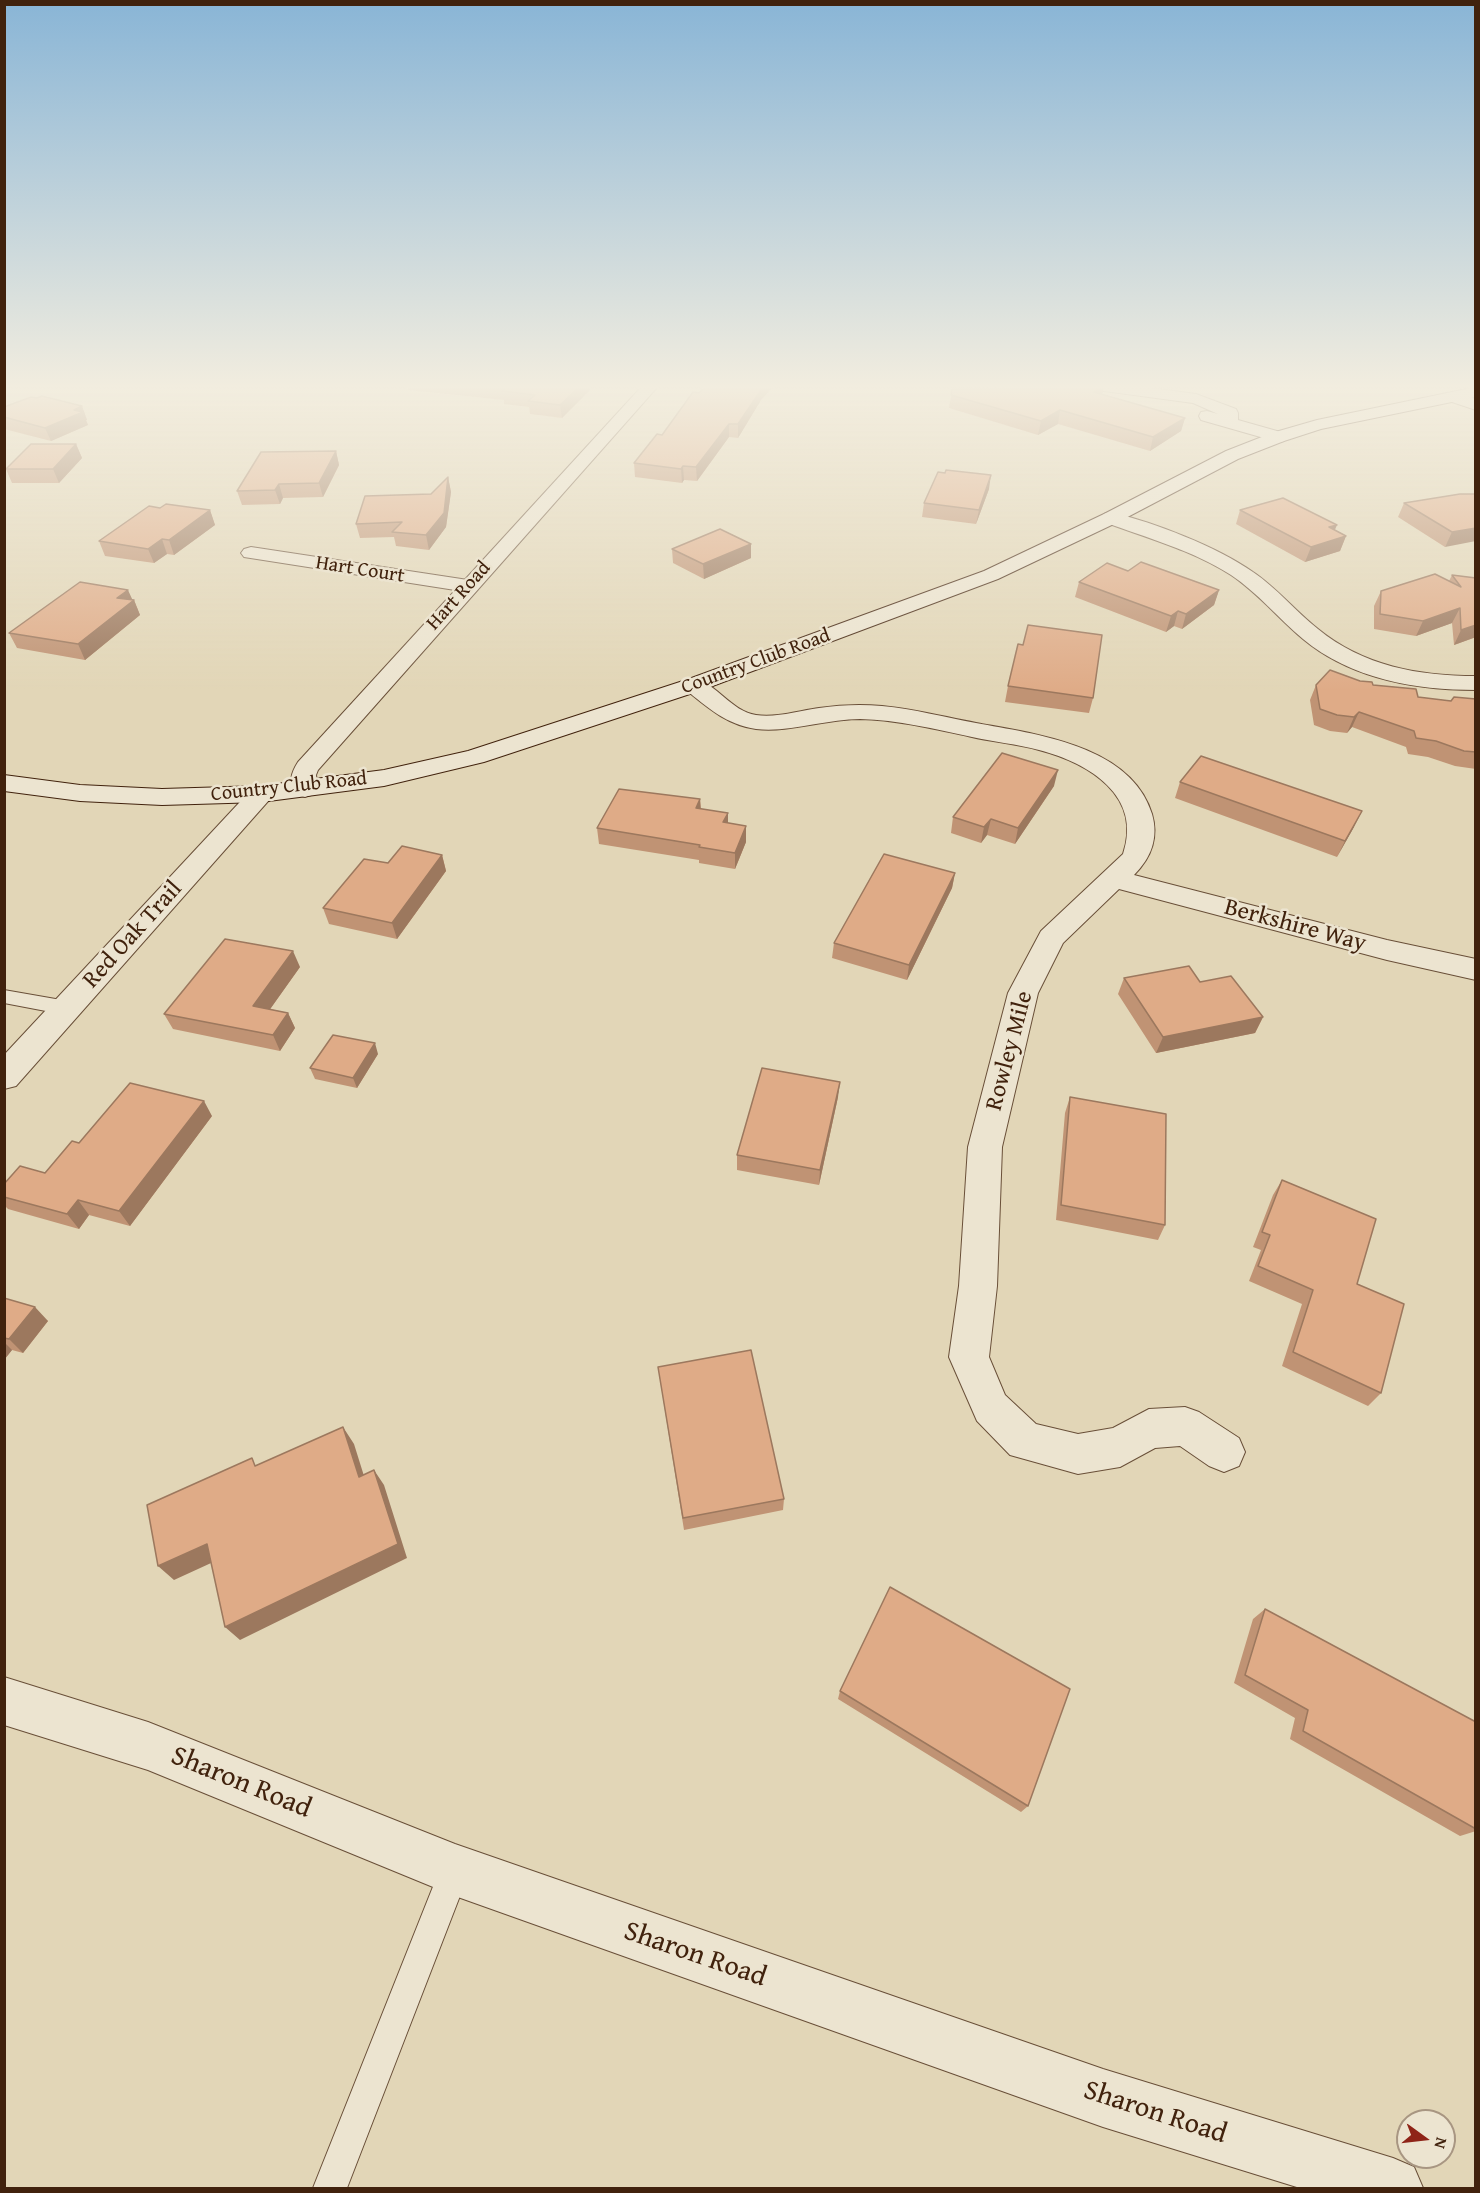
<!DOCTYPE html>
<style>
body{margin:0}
#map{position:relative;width:1480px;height:2193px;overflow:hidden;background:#e2d6b7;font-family:"Gentium Book Plus",serif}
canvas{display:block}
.frame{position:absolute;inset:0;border:6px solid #41220d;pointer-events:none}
.north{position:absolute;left:1396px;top:2109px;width:60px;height:60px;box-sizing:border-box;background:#ece4d0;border:2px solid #a89682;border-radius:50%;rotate:105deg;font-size:16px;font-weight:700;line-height:24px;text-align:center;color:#41220d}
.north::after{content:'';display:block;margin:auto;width:21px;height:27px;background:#8f2418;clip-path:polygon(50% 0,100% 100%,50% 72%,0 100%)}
</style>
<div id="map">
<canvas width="1480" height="2193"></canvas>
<div class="frame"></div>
<div class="north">N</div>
</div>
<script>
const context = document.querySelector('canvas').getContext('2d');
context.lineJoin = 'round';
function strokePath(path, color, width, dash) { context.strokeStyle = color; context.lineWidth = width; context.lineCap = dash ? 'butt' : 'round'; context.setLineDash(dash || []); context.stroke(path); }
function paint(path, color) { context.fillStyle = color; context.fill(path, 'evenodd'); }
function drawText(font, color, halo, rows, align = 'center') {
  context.font = font + ' "Gentium Book Plus",serif'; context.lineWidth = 5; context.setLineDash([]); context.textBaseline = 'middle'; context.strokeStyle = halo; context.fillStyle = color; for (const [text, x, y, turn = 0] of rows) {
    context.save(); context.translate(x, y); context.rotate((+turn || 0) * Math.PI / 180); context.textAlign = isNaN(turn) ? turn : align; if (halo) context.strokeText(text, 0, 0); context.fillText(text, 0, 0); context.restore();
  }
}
const service = new Path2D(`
 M 4,990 L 67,1001 L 73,1003 L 76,1008 L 73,1013 L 67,1015 L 4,1003 Z
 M 455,1855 L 466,1859 L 470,1870 L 347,2188 L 313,2188 L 444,1859 Z`);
const minor = new Path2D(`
 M 1081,384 L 1122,384 L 1196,394 L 1236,409 L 1238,413 L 1238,420 L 1284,433 L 1287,437 L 1284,441 L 1278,442 L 1201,420 L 1199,416 L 1201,412 L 1207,411 L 1218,414 L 1193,403 L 1089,389 Z
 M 1452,392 L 1476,399 L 1476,410 L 1446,400 L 1444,397 Z
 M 1111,512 C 1155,523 1216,546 1253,572 C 1277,588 1295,611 1318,629 C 1363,666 1419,676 1476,676 L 1476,690 C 1415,690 1351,679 1303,639 C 1278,618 1258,593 1231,575 C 1192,550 1147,538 1104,522 L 1101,518 L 1104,514 Z
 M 251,547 L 468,580 L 475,582 L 478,586 L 475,590 L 468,592 L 244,557 L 241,553 L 244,549 Z
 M 694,678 C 717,684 731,711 756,715 C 776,718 798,711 819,708 C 839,705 861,704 882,706 C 914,709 944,717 976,723 C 1035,734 1131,745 1152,814 C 1159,838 1151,858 1134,875 L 1387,940 L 1476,959 L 1476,980 L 1387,960 L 1119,889 L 1063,943 L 1038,993 L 1002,1147 L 997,1286 L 989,1357 L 1005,1395 L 1036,1424 L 1078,1434 L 1113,1428 L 1149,1409 L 1185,1407 L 1199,1412 L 1239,1438 L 1245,1452 L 1239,1466 L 1224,1472 L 1209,1466 L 1180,1446 L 1155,1448 L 1120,1467 L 1078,1474 L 1010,1455 L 977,1421 L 949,1357 L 959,1286 L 968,1147 L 1008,993 L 1041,931 L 1123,854 C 1143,796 1089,763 1039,750 C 1017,744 994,742 972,737 C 935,729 898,720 860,719 C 826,719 789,733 756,729 C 727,725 707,707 686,690 L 682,685 L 686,680 Z
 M 261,786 L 270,789 L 274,794 L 270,799 L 16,1086 L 4,1089 L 4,1055 L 252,789 Z
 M 4,1677 L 148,1722 L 455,1844 L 1103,2069 L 1393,2158 L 1414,2167 L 1423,2188 L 1300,2188 L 1103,2127 L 455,1896 L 148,1770 L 4,1725 Z`);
const tertiary = new Path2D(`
 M 644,384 L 660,384 L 318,770 L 316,775 L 318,789 L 314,794 L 305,797 L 296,794 C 288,783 291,773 298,762 Z`);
const secondary = new Path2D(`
 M 1476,387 L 1476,397 L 1321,429 L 1284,441 L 1238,459 L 1118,522 L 998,579 L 702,690 L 484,762 L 384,786 L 261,802 L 162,805 L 80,801 L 4,791 L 4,775 L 80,785 L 162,789 L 261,786 L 384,770 L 468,751 L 686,680 L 984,571 L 1104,514 L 1226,451 L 1272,433 L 1317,420 Z`);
const wall = new Path2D(`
 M 406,384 L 589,384 L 590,390 L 562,418 L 530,414 L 529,407 L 504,404 L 504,400 L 408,390 Z
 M 952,389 L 1102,394 L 1185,418 L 1181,431 L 1150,451 L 1058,424 L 1038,435 L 949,408 Z
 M 37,398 L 82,406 L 87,420 L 86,420 L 88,425 L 51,441 L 4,429 L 4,407 Z
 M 761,400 L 738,438 L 729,437 L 697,481 L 684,480 L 682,483 L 635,477 L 634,463 L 662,435 Z
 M 76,444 L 82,458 L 59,483 L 12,483 L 6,469 Z
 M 336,451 L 339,465 L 323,497 L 283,498 L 280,504 L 242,505 L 237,491 Z
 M 448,477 L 451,492 L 446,527 L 429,550 L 396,546 L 394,537 L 360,538 L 356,524 L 431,494 Z
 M 989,489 L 976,524 L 922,517 L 924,503 Z
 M 1476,494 L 1445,547 L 1398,517 L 1404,503 Z
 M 160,508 L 210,510 L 215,525 L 174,555 L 167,554 L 154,563 L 105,556 L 99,541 Z
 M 1240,510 L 1335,530 L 1346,536 L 1340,551 L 1305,562 L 1236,524 Z
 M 751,544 L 751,558 L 704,579 L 673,563 L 672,549 Z
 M 1452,575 L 1476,578 L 1476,637 L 1454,645 L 1452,623 L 1416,636 L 1374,629 L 1374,606 L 1381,591 L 1449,581 Z
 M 1079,582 L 1219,590 L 1214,605 L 1182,629 L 1174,626 L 1166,632 L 1075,597 Z
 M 132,600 L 134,600 L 140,615 L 85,660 L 17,648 L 9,633 Z
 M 1316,685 L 1373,685 L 1418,697 L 1451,701 L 1476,699 L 1476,769 L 1455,766 L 1428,757 L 1408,754 L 1406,747 L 1352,727 L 1347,733 L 1330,731 L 1314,725 L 1310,700 Z
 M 1008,686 L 1093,698 L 1089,713 L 1005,702 Z
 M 1180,782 L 1354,827 L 1337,857 L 1175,798 Z
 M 1054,786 L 1015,844 L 987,835 L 981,843 L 951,833 L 953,817 Z
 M 700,799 L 701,809 L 728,813 L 728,823 L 746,826 L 746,842 L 735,869 L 699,863 L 699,860 L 599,844 L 597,828 Z
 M 442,855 L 446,871 L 397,939 L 329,924 L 323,908 L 388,863 Z
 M 955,873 L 952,888 L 907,980 L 832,958 L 834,943 Z
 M 300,967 L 270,1009 L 288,1013 L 295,1028 L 280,1051 L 173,1029 L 164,1014 Z
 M 1124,978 L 1200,982 L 1263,1017 L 1255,1033 L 1156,1053 L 1118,994 Z
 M 378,1054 L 357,1088 L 315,1079 L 310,1068 Z
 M 838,1097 L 819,1185 L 737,1170 L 737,1155 Z
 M 1070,1097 L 1165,1225 L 1158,1240 L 1056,1220 L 1065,1113 Z
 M 212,1116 L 130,1226 L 89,1215 L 79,1229 L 8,1209 L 4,1205 L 4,1184 L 45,1173 Z
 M 1282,1180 L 1357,1284 L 1381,1393 L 1368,1406 L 1282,1366 L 1302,1304 L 1249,1281 L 1261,1250 L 1253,1247 L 1273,1195 Z
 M 4,1298 L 48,1321 L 23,1353 L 12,1350 L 4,1360 Z
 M 658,1367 L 784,1499 L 783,1510 L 684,1530 Z
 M 1265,1609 L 1476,1722 L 1476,1831 L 1460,1836 L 1290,1739 L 1295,1718 L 1234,1683 L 1253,1619 Z
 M 840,1691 L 1028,1806 L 1021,1812 L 838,1699 Z`);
const shadedWall = new Path2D(`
 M 582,384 L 589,384 L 590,390 L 562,418 L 560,405 Z
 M 765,384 L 776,384 L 761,400 L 738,438 L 738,424 Z
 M 1104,387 L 1101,400 L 1094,392 Z
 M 82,406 L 87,420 L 86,420 L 88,425 L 51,441 L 45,428 L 74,410 Z
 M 1060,410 L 1058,424 L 1038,435 L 1041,421 Z
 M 1185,418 L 1181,431 L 1150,451 L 1153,437 Z
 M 729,424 L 729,437 L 697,481 L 696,467 Z
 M 76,444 L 82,458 L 59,483 L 53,469 Z
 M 336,451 L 339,465 L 323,497 L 319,483 Z
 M 683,466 L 684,480 L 682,483 L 681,469 Z
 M 991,475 L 989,489 L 976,524 L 979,510 Z
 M 448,477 L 451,492 L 446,527 L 429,550 L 426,535 Z
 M 279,484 L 283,498 L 280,504 L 275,490 Z
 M 210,510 L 215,525 L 174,555 L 169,540 Z
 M 1337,525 L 1331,539 L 1329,527 Z
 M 1476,528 L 1476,541 L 1445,547 L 1452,532 Z
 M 1346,536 L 1340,551 L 1305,562 L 1311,547 Z
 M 162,539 L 167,554 L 154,563 L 148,549 Z
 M 751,544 L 751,558 L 704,579 L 703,564 Z
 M 128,590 L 133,601 L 134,600 L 140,615 L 85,660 L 78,644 L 117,598 Z
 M 1219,590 L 1214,605 L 1182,629 L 1186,614 Z
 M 1460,608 L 1452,623 L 1416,636 L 1423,621 Z
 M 1178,611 L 1174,626 L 1166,632 L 1171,616 Z
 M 1476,625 L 1476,637 L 1454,645 L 1461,630 Z
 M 1359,712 L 1352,727 L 1347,733 L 1354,717 Z
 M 1058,770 L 1054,786 L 1015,844 L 1018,828 Z
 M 700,799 L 701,815 L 696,808 Z
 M 1362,811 L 1354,827 L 1337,857 L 1345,841 Z
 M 728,813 L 728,829 L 723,822 Z
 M 991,819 L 987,835 L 981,843 L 984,827 Z
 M 746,826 L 746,842 L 735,869 L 735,853 Z
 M 442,855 L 446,871 L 397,939 L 392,923 Z
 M 955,873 L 952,888 L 907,980 L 909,965 Z
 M 293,951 L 300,967 L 261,1022 L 253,1006 Z
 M 288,1013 L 295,1028 L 280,1051 L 273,1035 Z
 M 1263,1017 L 1255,1033 L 1156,1053 L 1163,1037 Z
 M 375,1043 L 378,1054 L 357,1088 L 353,1078 Z
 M 840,1082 L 838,1097 L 819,1185 L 820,1170 Z
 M 204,1101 L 212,1116 L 130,1226 L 119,1211 Z
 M 78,1200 L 89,1215 L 79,1229 L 67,1214 Z
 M 35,1307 L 48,1321 L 23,1353 L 9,1339 Z
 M 4,1342 L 12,1350 L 4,1360 Z
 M 343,1427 L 354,1444 L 369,1492 L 359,1477 Z
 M 374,1470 L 384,1485 L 407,1558 L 240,1640 L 225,1627 Z
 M 207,1544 L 222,1558 L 174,1580 L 158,1566 Z`);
const building = new Path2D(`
 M 466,384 L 582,384 L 560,405 L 528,401 L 535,395 L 502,391 L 506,388 Z
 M 708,384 L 765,384 L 738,424 L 729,424 L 696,467 L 683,466 L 681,469 L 634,463 L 657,434 L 662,435 L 693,392 L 699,393 Z
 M 1104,387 L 1094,392 L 1185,418 L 1153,437 L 1060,410 L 1041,421 L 951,395 L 952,389 Z
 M 42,396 L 82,406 L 74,410 L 83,412 L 45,428 L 4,417 L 4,407 L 31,397 L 37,398 Z
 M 31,444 L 76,444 L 53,469 L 6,469 Z
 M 336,451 L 319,483 L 279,484 L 275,490 L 237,491 L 261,452 Z
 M 946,470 L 991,475 L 979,510 L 924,503 L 938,472 L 945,473 Z
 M 448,477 L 444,513 L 426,535 L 392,532 L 402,522 L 356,524 L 365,496 L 431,494 Z
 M 1460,494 L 1476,494 L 1476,528 L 1452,532 L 1404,503 Z
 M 1283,498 L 1337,525 L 1329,527 L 1346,536 L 1311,547 L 1240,510 Z
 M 166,504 L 210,510 L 169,540 L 162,539 L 148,549 L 99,541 L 149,506 L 160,508 Z
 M 720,529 L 751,544 L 703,564 L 672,549 Z
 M 1141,562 L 1219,590 L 1186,614 L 1178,611 L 1171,616 L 1079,582 L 1107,563 L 1128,571 Z
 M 1435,574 L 1461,587 L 1452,575 L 1476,578 L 1476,625 L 1461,630 L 1460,608 L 1423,621 L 1380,614 L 1381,591 Z
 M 80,582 L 128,590 L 117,598 L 134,600 L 78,644 L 9,633 Z
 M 1028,625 L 1102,635 L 1093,698 L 1008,686 L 1018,644 L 1023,645 Z
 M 1330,670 L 1360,681 L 1372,682 L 1373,685 L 1416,689 L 1418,697 L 1451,701 L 1454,697 L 1476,699 L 1476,752 L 1464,751 L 1436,741 L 1416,738 L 1414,731 L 1359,712 L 1354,717 L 1337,715 L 1320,709 L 1316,685 Z
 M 1002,753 L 1058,770 L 1018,828 L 991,819 L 984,827 L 953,817 Z
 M 1201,756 L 1362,811 L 1345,841 L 1180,782 Z
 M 619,789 L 700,799 L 696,808 L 728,813 L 723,822 L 746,826 L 735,853 L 699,847 L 700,845 L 597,828 Z
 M 402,846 L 442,855 L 392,923 L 323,908 L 364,859 L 388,863 Z
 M 884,854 L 955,873 L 909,965 L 834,943 Z
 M 225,939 L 293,951 L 253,1006 L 288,1013 L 273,1035 L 164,1014 Z
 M 1189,966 L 1200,982 L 1231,976 L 1263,1017 L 1163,1037 L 1124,978 Z
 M 333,1035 L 375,1043 L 353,1078 L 310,1068 Z
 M 762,1068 L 840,1082 L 820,1170 L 737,1155 Z
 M 130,1083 L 204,1101 L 119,1211 L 78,1200 L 67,1214 L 4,1197 L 4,1184 L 20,1166 L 45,1173 L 72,1141 L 79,1143 Z
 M 1070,1097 L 1166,1114 L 1165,1225 L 1061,1205 Z
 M 1282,1180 L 1376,1219 L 1357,1284 L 1404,1304 L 1381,1393 L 1293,1352 L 1313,1290 L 1258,1266 L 1270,1235 L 1262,1232 Z
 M 4,1298 L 35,1307 L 9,1339 L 4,1338 Z
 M 751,1350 L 784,1499 L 683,1518 L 658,1367 Z
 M 343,1427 L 359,1477 L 374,1470 L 398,1544 L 225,1627 L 207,1544 L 158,1566 L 147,1505 L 252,1458 L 255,1466 Z
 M 890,1587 L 1070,1689 L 1028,1806 L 840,1691 Z
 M 1265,1609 L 1476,1722 L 1476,1829 L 1303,1731 L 1308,1710 L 1245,1675 Z`);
const farStreetnames = [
 ["Hart Court",360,570,9],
 ["Hart Road",459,596,-48],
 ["Country Club Road",756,662,-20],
 ["Country Club Road",289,787,-6]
];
const streetNames = [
 ["Berkshire Way",1295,926,15],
 ["Red Oak Trail",133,935,-48],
 ["Rowley Mile",1010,1051,-75]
];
const nearStreetnames = [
 ["Sharon Road",241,1783,22],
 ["Sharon Road",695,1955,19],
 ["Sharon Road",1155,2113,18]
];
strokePath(service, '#694f38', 2);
strokePath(minor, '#694f38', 2);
strokePath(tertiary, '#694f38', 2);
strokePath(secondary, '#41220d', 2);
paint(service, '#ece4d0');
paint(minor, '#ece4d0');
paint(tertiary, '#ece4d0');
paint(secondary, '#ece4d0');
paint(wall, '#c09374');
paint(shadedWall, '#9c785e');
paint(building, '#dfab87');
strokePath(building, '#9c785e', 1.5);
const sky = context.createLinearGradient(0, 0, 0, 691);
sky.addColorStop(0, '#89b5d6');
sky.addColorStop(0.56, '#f2eddf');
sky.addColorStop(1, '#f2eddf00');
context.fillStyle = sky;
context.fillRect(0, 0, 1480, 691);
drawText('20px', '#41220d', '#ece4d0', farStreetnames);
drawText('24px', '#41220d', '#ece4d0', streetNames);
drawText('28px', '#41220d', '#ece4d0', nearStreetnames);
</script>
